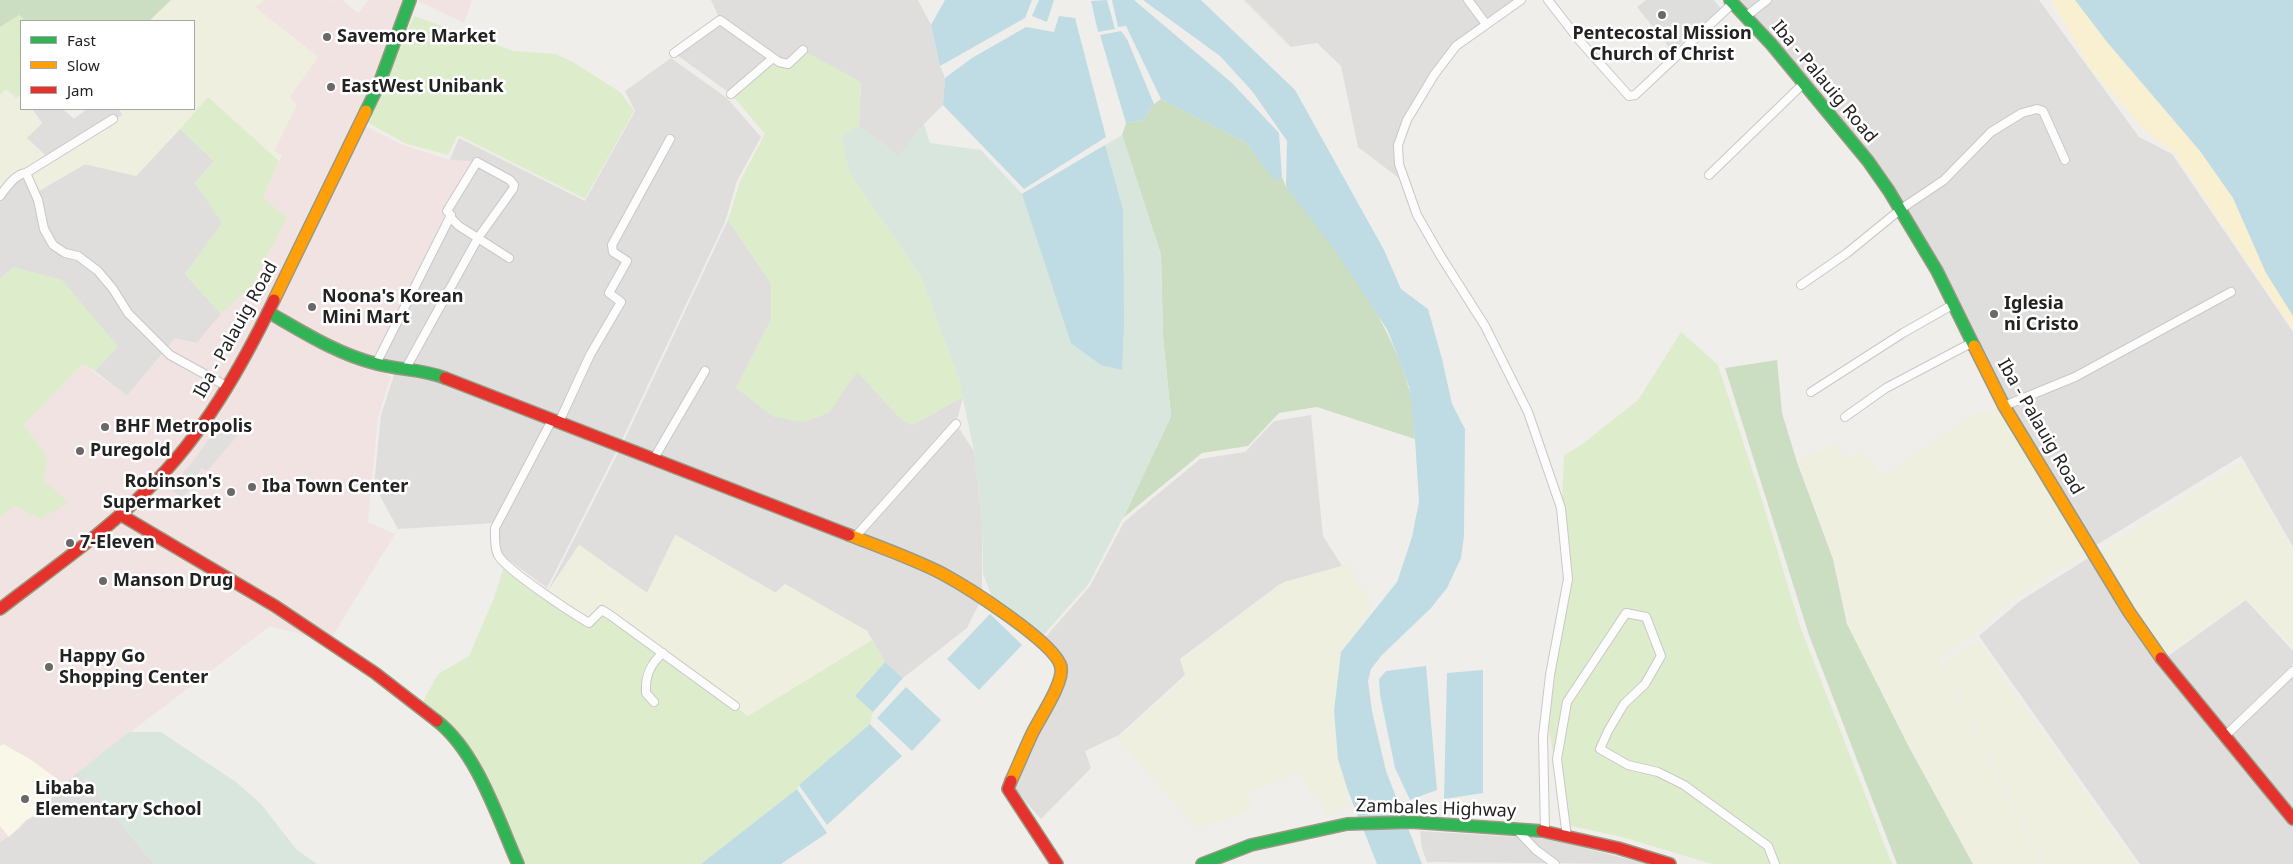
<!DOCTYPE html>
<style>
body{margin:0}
#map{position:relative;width:2293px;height:864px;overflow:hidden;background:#f0eeeb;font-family:"Noto Sans",sans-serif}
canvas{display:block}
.legend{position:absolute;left:20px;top:20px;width:175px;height:90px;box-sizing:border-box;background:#fff;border:1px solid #a7a7a7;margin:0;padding:6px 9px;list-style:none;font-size:15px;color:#222}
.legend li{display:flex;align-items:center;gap:10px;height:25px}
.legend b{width:25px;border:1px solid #a7a7a7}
</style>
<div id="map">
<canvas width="2293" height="864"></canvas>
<ul class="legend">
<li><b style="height:6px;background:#30b455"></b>Fast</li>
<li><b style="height:6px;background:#ff9f0a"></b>Slow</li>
<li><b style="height:6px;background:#e5322d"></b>Jam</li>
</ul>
</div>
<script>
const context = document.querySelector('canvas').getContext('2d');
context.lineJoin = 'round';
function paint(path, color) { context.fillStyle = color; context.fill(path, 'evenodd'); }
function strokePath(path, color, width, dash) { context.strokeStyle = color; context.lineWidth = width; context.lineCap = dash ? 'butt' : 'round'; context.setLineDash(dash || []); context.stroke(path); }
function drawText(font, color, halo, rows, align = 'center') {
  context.font = font + ' "Noto Sans",sans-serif'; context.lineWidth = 5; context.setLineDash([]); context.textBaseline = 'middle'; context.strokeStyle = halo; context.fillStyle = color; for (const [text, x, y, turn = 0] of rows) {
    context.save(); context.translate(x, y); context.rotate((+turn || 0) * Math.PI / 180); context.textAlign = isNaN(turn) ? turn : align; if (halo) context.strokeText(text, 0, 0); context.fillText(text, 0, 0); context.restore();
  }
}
const residential = new Path2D(`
 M 711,0 L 918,0 L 931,25 L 940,66 L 945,78 L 943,105 L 924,124 L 899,156 L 859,126 L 861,82 L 731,94 L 674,53 L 720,20 Z
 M 1244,0 L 1521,0 L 1456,46 L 1434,75 L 1398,145 L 1404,182 L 1358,147 L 1341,66 L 1317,43 L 1291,47 Z
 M 1731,0 L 2039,0 L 2139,137 L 2172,154 L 2293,332 L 2293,547 L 2241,456 L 2090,549 L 2004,405 L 1908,218 Z
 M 671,58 L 727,98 L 761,137 L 737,181 L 725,222 L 620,444 L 547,588 L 506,558 L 500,551 L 497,541 L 496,523 L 398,529 L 374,485 L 381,415 L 394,375 L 380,362 L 449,213 L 450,159 L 459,138 L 585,201 L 635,111 L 625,91 Z
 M 32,109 L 63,109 L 74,119 L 87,109 L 119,109 L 123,115 L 46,156 L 26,138 L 42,123 Z
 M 180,129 L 214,161 L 195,183 L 223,223 L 185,274 L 221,314 L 197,343 L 175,339 L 127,396 L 95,371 L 118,346 L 14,267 L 0,279 L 0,196 L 7,186 L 26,173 L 39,191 L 85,164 L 136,176 Z
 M 728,220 L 771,283 L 771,320 L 736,388 L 857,371 L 901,419 L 912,425 L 963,397 L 956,424 L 974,451 L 982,520 L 982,598 L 967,628 L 903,678 L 885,662 L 867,631 L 785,584 L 776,593 L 676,535 L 647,593 L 579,545 L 546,594 L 621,447 Z
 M 1311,415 L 1323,536 L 1342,566 L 1280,584 L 1180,659 L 1185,675 L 1119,735 L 1085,751 L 1091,768 L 1041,819 L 1019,794 L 1013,783 L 1062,679 L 1043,640 L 1090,586 L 1124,522 L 1200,459 L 1245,452 L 1274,421 Z
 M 2093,555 L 2130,616 L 2293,821 L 2293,864 L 2140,864 L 1979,636 L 2020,601 Z
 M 2246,600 L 2293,651 L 2293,664 L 2239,716 L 2293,667 L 2293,818 L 2164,659 Z
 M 78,772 L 154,864 L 0,864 L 0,842 L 20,828 L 26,820 L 36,815 L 64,784 Z
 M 1420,831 L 1550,839 L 1647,864 L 1427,862 L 1422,849 Z`);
const commercial = new Path2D(`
 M 264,0 L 331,0 L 336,4 L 333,0 L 342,0 L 358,13 L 369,0 L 414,0 L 363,125 L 403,145 L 447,159 L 477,162 L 447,211 L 376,364 L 391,377 L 378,417 L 368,522 L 395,534 L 329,642 L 270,626 L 78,772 L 64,784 L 36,815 L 26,820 L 20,828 L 0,842 L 0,517 L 43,480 L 48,459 L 24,424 L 83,364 L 127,396 L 175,338 L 197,343 L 221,314 L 286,217 L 263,198 L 282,155 L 274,151 L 297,104 L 289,98 L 318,57 L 255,7 Z
 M 416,0 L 472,0 L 464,23 Z`);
const education = new Path2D(`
 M 3,744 L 30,759 L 64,784 L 36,815 L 26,820 L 9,837 L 0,826 L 0,746 Z`);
const religious = new Path2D(`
 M 1646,0 L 1714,0 L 1721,9 L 1672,51 L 1637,7 Z
 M 2001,290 L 2013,312 L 1980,331 L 1969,307 Z`);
const farmland = new Path2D(`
 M 171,0 L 264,0 L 255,7 L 318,57 L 289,98 L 297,104 L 274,151 L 282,155 L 279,161 L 208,98 L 136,176 L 85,164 L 39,191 L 33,176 L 123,115 L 119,109 L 194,109 L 194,21 L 149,21 Z
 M 6,89 L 16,98 L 21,94 L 21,109 L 32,109 L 42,123 L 27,138 L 46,156 L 23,168 L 0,190 L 0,95 Z
 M 2004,409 L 2089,552 L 2016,597 L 1975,633 L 1938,658 L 2025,829 L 2046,864 L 1974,864 L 1911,748 L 1848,624 L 1834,558 L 1798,460 L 1837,443 L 1842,455 L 1866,454 L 1883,476 L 1977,412 Z
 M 2243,462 L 2293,551 L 2293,647 L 2246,599 L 2164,656 L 2096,552 Z
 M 675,535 L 775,593 L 785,584 L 867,631 L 872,640 L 748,716 L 735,706 L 589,623 L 546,594 L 579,545 L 647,593 Z
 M 1349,564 L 1372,605 L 1358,630 L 1341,652 L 1334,711 L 1338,759 L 1348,791 L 1348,804 L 1328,818 L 1298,772 L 1246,794 L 1253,810 L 1197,829 L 1118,739 L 1186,677 L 1181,660 L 1284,582 Z
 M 1978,641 L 2116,835 L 2137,864 L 2048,864 L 2027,829 L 1942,663 Z`);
const grass = new Path2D(`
 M 19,15 L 26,21 L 21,21 L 21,94 L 16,98 L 6,89 L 0,95 L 0,27 Z
 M 414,16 L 514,51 L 556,54 L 573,62 L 620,92 L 634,111 L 585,199 L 458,135 L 448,155 L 404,143 L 367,122 Z
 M 803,50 L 861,82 L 859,126 L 841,136 L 849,172 L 921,277 L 959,380 L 963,397 L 912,425 L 901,419 L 857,372 L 829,413 L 803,422 L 774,417 L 736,388 L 771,320 L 771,283 L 728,220 L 741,179 L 765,134 L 731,94 L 773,58 L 788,64 Z
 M 208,97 L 279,161 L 263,198 L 287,217 L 251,286 L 221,314 L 185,274 L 222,223 L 195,183 L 214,161 L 180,129 Z
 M 14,267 L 62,280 L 118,346 L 95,371 L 83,364 L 24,424 L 48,459 L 43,480 L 68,502 L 41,519 L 15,506 L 0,517 L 0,279 Z
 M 1681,332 L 1718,365 L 1762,500 L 1801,629 L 1892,864 L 1712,864 L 1622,837 L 1567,825 L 1548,726 L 1554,669 L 1571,574 L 1562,505 L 1564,455 L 1580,446 L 1638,400 Z
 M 505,563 L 589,623 L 602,610 L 748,716 L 872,640 L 885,662 L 855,696 L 873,712 L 870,724 L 799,785 L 797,789 L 701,864 L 518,864 L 467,757 L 420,707 L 438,674 L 469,656 L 494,598 Z`);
const forest = new Path2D(`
 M 0,0 L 171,0 L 149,21 L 26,21 L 19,15 L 0,27 Z
 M 1161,99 L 1245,142 L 1274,179 L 1282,177 L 1286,187 C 1332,241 1389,318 1408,386 C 1413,402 1413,422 1415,439 L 1317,407 L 1279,413 L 1248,446 L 1202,453 L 1123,518 L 1171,416 L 1163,337 L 1161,255 L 1122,135 L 1126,123 L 1143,120 L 1154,104 Z
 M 1777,360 L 1782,413 L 1797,462 L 1833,559 L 1847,624 L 1909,747 L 1973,864 L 1897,864 L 1809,635 L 1725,368 Z`);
const wetland = new Path2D(`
 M 924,124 L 930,143 L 981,150 L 1022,194 L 1122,135 L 1161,255 L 1163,337 L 1171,417 L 1123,518 L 1088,585 L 1039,640 L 996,607 L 983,574 L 982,520 L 974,451 L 959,380 L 921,277 L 849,172 L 841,136 L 859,126 L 899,155 Z
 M 129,732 L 161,732 L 236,782 L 261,804 L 297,850 L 317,864 L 154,864 L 78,772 Z`);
const sand = new Path2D(`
 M 2051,0 L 2075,0 L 2107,42 L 2200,151 L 2233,198 L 2266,273 L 2293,315 L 2293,330 L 2175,153 L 2146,131 L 2090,68 Z`);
const parking = new Path2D(`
 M 222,420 L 237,436 L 207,471 L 202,468 L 189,484 L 192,486 L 183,498 L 170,489 L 198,455 Z`);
const water = new Path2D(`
 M 945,0 L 1032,0 L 1025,18 L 940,66 L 931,25 Z
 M 1039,0 L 1054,0 L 1047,22 L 1032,16 Z
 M 1107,0 L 1115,29 L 1098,32 L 1091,1 Z
 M 1112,0 L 1134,0 L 1232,83 L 1279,133 L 1282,177 L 1274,180 L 1245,142 L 1161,99 L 1126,26 L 1118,27 Z
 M 1143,0 L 1201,0 L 1295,90 L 1384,250 L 1401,289 L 1428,309 L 1442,359 L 1452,404 L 1465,429 L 1464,536 L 1461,558 L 1447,588 L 1431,608 L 1382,655 L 1371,669 L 1368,681 L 1372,711 L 1386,771 L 1422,864 L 1377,864 L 1348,791 L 1338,759 L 1334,711 L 1341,652 L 1397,582 L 1412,537 L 1419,502 L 1415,439 L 1409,387 L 1388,331 L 1335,250 L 1286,187 L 1287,141 L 1252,91 L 1220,56 Z
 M 2075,0 L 2293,0 L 2293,316 L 2266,273 L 2233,198 L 2200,151 L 2107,42 Z
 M 1059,16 L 1075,18 L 1106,137 L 1024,189 L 943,105 L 945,78 L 972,58 L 1026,27 L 1054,32 Z
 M 1121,31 L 1127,39 L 1154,104 L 1143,120 L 1126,123 L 1100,35 Z
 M 1105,145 L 1123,210 L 1124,322 L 1122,370 L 1101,365 L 1071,343 L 1022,194 Z
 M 990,614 L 1022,645 L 979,690 L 947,659 Z
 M 885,662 L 903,678 L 873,712 L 855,696 Z
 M 1426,666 L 1437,790 L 1410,800 L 1395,768 L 1380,695 L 1379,679 L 1386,671 Z
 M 1483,670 L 1483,793 L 1444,799 L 1447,673 Z
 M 906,687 L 941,720 L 912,751 L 877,718 Z
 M 870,724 L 902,756 L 827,825 L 799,785 Z
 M 797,789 L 827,833 L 781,864 L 701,864 Z`);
const street = new Path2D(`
 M 1468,0 L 1486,24
 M 1521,0 L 1456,46 L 1434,75 L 1407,120 L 1398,145 L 1399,164 L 1417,215 L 1440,255 L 1485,326 L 1528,412 L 1561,508 L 1568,579 L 1550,675 L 1543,736 L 1545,831
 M 1548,0 L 1579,40 L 1629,96 L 1635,95 L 1733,3
 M 1745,17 L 1767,0
 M 674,53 L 720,20 L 779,62 L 788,64 L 803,50
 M 731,94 L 773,58
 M 26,173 L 113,119
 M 1709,175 L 1803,84
 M 0,196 C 6,188 15,174 26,173 L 38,200 L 44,229 L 53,245 L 65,253 L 78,256 L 98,271 L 113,289 L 128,313 L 170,355 L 228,387
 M 450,217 L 459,226 L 509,258
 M 1801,285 L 1847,253 L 1901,209 L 1944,180 L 1991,132 L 2022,113 L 2037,109 L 2043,111 L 2065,160
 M 376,364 L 451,215 L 447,211 L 477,162 L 510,180 L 514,185 L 513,189 L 478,238 L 406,368
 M 1811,392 L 1903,333 L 1954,304
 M 2004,406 L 2075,377 L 2231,292
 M 1845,417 L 1886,388 L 1973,342
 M 552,420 L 495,528 C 495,537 494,546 498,555 C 506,570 572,613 589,623 L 602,610 L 610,615 L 735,706
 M 559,422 L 590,355 L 621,302 L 609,293 L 627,261 L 613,252 L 612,245 L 670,139
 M 653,460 L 705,371
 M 855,537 L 956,424
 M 654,702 L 646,693 C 645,676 650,664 663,653
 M 2225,736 L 2293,671
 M 1517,830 L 1536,850 L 1555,864
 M 1567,837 L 1557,759 L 1567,702 L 1626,613 L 1646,617 L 1661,656 L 1645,684 L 1624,704 L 1608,731 L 1600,749 L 1628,765 L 1658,772 L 1684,785 L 1768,846 L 1775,864`);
const fast = new Path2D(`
 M 1730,0 L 1772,45 L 1868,161 L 1889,191 L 1937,271 L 1974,346
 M 366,111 L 379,84 L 410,0
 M 268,312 C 303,332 337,354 377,364 C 399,370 423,369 445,378
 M 437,721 C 477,752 498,819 518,864
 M 1202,864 L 1251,845 L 1347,824 L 1411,822 L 1542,831`);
const slow = new Path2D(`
 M 274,300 L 366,111
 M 1974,346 L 2004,406 L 2129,612 L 2161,658
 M 849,535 C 880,547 914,559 943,574 C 967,587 1056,643 1061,667 C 1064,684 1038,720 1031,736 C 1024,751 1018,766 1011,781`);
const jam = new Path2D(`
 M 445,378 L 849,535
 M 121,515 L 275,606 L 375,673 L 437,721
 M 0,609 C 50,570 103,534 148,489 C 202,437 242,366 274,300
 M 2161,658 L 2293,819
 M 1011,781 L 1008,789 L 1057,864
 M 1542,831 L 1618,848 L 1670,864`);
const markers = [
 [1662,15,5,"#6a6968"],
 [327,37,5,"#6a6968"],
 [331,87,5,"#6a6968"],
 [312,307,5,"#6a6968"],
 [1994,314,5,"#6a6968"],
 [105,427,5,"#6a6968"],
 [80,451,5,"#6a6968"],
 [252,487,5,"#6a6968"],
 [231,492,5,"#6a6968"],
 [70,543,5,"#6a6968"],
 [103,581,5,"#6a6968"],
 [49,667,5,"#6a6968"],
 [25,799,5,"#6a6968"]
];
const poiNames = [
 ["Pentecostal Mission",1662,34,"center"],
 ["Church of Christ",1662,55,"center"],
 ["Savemore Market",337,37],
 ["EastWest Unibank",341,87],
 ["Noona's Korean",322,297],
 ["Mini Mart",322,318],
 ["Iglesia",2004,304],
 ["ni Cristo",2004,325],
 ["BHF Metropolis",115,427],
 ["Puregold",90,451],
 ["Robinson's",221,482,"right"],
 ["Supermarket",221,503,"right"],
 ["Iba Town Center",262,487],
 ["7-Eleven",80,543],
 ["Manson Drug",113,581],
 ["Happy Go",59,657],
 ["Shopping Center",59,678],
 ["Libaba",35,789],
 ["Elementary School",35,810]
];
const streetNames = [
 ["Iba - Palauig Road",1824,82,50],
 ["Iba - Palauig Road",236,330,-61],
 ["Iba - Palauig Road",2040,427,60],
 ["Zambales Highway",1436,809,2]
];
paint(residential, '#dfdedc');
paint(commercial, '#f1e3e1');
paint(education, '#f8f7e8');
paint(religious, '#dededc');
paint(farmland, '#efefdf');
paint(grass, '#ddeccb');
paint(forest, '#cbdec1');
paint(wetland, '#d9e6de');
paint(sand, '#f8f0d0');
paint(parking, '#e0dfde');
paint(water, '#bfdbe3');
strokePath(street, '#c9c8c7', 10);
strokePath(fast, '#999a82', 14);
strokePath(slow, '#999a82', 14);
strokePath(jam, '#999a82', 14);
strokePath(street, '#fdfcfc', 8);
strokePath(fast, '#30b455', 11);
strokePath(slow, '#ff9f0a', 11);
strokePath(jam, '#e5322d', 11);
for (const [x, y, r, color] of markers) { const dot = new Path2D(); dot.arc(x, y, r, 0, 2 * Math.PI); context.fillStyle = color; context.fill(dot); strokePath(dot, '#fff', 2); }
drawText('bold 18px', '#222', '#fff', poiNames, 'left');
drawText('18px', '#222', '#fff', streetNames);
</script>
